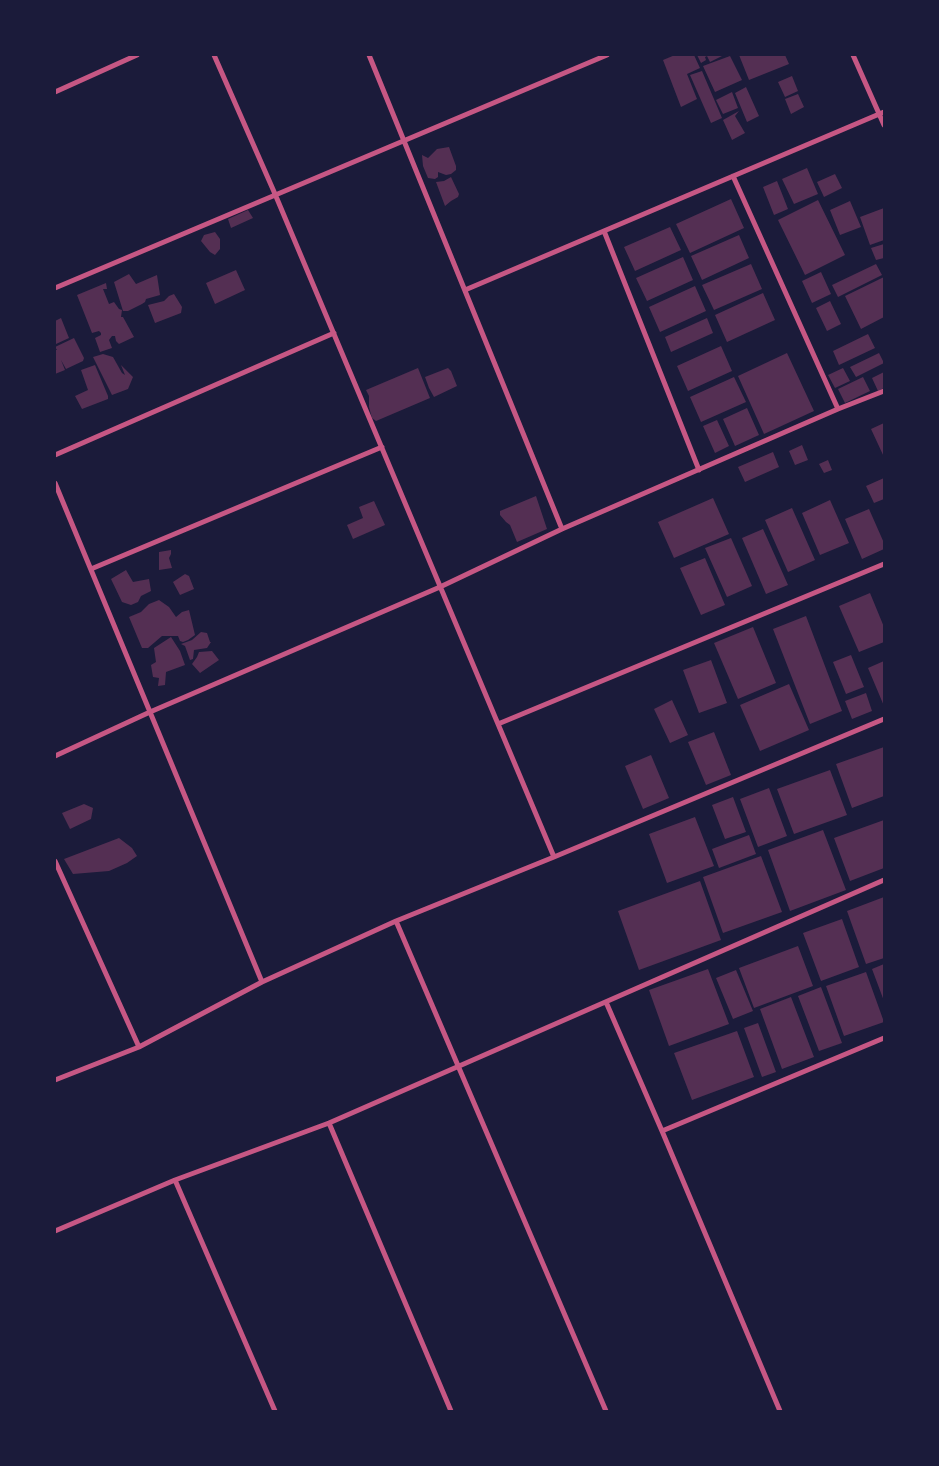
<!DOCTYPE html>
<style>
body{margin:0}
#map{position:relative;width:939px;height:1466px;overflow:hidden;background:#1b1b3a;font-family:Signika,sans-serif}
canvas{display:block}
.frame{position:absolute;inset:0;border:56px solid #1b1b3a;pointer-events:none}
</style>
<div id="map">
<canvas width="939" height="1466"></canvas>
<div class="frame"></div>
</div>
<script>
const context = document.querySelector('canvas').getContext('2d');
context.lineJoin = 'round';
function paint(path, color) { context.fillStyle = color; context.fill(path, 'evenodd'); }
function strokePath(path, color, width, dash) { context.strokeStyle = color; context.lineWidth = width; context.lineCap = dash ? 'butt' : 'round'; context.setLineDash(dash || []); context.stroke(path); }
const building = new Path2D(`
 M 675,55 L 694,55 L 700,68 L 687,74 L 697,99 L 681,107 L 663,60 Z
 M 697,55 L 724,55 L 710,62 L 707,56 L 705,57 L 706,60 L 701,63 Z
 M 739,55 L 785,55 L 789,64 L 749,80 Z
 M 730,56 L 742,80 L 715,92 L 703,66 Z
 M 702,71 L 722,118 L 711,123 L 690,75 Z
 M 792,76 L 798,91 L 785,97 L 778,82 Z
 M 746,87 L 759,116 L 747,122 L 735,93 Z
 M 732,92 L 738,108 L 723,114 L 716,100 Z
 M 798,94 L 804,107 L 791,114 L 785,99 Z
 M 739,111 L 735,116 L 745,133 L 732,140 L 723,120 Z
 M 449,147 L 456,166 L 456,170 L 451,174 L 446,175 L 438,172 L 438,177 L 435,179 L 428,178 L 423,166 L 422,155 L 428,158 L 437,149 Z
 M 807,168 L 818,194 L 794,204 L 782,179 Z
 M 835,174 L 842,188 L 824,197 L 817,182 Z
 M 451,177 L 459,194 L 458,197 L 451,201 L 445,206 L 436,182 L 444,181 Z
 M 777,181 L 788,209 L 774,215 L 763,187 Z
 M 731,199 L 744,228 L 690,253 L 676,224 Z
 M 818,200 L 845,255 L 805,275 L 778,220 Z
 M 850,201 L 861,227 L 840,235 L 830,210 Z
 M 884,208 L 884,240 L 870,245 L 860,217 Z
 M 248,210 L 253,218 L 231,228 L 228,219 Z
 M 670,227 L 681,250 L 635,271 L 624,247 Z
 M 215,232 L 220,239 L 220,249 L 215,255 L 210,252 L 201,241 L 204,235 Z
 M 739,235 L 749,258 L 702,280 L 691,256 Z
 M 884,244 L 884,258 L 876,260 L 871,248 Z
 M 683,257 L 693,280 L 647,301 L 636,278 Z
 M 751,264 L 762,289 L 714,310 L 702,285 Z
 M 876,264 L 882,275 L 838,297 L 832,285 Z
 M 236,270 L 245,290 L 215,304 L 206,283 Z
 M 821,272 L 831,294 L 812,303 L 802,281 Z
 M 129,274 L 136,284 L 157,275 L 160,295 L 146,299 L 145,302 L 142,304 L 128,311 L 123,311 L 114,282 Z
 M 884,277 L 884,317 L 861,329 L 845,296 Z
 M 106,283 L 107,289 L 103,289 L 109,304 L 114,302 L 119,309 L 122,310 L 121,317 L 123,317 L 134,337 L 119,344 L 116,341 L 115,336 L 112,336 L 109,340 L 112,348 L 100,352 L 95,338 L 101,335 L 101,333 L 99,331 L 92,333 L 77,295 Z
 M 695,286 L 706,311 L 660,332 L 649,307 Z
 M 763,293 L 775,320 L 727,342 L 715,315 Z
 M 174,294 L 182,307 L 181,313 L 155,323 L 148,305 L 164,301 L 169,296 Z
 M 830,301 L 841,324 L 827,331 L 816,308 Z
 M 61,318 L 69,338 L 56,344 L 55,343 L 55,321 Z
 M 707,318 L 713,333 L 671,352 L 665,337 Z
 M 868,334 L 875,348 L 839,365 L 833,351 Z
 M 74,338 L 84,358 L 83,361 L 66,369 L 61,360 L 65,370 L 55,374 L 55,350 L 57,350 L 55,347 Z
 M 721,346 L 732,371 L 688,391 L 677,366 Z
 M 787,353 L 814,411 L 764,434 L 738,376 Z
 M 879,353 L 884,363 L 856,377 L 850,367 Z
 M 103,354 L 113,357 L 122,373 L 125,375 L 121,365 L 133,377 L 128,389 L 112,395 L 93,357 Z
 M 95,365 L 108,396 L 108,399 L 82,409 L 75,396 L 88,390 L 81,370 Z
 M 418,368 L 430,398 L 376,421 L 372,418 L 369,407 L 369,396 L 366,390 Z
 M 448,368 L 451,371 L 457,386 L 434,397 L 429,388 L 425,377 Z
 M 843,368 L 850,381 L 835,388 L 828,375 Z
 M 884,372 L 884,388 L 878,391 L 872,378 Z
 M 734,377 L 746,402 L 701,422 L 690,397 Z
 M 863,377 L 870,391 L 845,403 L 838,389 Z
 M 747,408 L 759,435 L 735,446 L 723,419 Z
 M 717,420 L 729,446 L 715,453 L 703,426 Z
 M 884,423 L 884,457 L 871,429 Z
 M 802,445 L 808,460 L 795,465 L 789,451 Z
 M 773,452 L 779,467 L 745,482 L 738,467 Z
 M 828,460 L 832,470 L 824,473 L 819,464 Z
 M 884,478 L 884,499 L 874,503 L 866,486 Z
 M 536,496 L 547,529 L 517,542 L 510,525 L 506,522 L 500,515 L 500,511 Z
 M 713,498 L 729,534 L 674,558 L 658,522 Z
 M 830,500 L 849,543 L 820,555 L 802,513 Z
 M 374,501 L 385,525 L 353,539 L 347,525 L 363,518 L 359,507 Z
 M 792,508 L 815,560 L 788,572 L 765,520 Z
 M 869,509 L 884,543 L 884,549 L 862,559 L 845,519 Z
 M 763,529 L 788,585 L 766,594 L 742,538 Z
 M 731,538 L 752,586 L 727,597 L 705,548 Z
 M 171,550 L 171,554 L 169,558 L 172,568 L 159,570 L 159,552 Z
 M 705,558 L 725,605 L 701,615 L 680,568 Z
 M 126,570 L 133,582 L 149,579 L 151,591 L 141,596 L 138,602 L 131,605 L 122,602 L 111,579 Z
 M 185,574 L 189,576 L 194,589 L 180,595 L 173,582 Z
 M 870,593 L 884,627 L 884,642 L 859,652 L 839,606 Z
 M 159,600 L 169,607 L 176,617 L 182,612 L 189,610 L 195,635 L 188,640 L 183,642 L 180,641 L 178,636 L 162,636 L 148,648 L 142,648 L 129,617 L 141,612 L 149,604 Z
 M 806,616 L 842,711 L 810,724 L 773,629 Z
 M 753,627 L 776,683 L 738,699 L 714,643 Z
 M 201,632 L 207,633 L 210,642 L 211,642 L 207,648 L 194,650 L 193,659 L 190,660 L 185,646 L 181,644 L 192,640 Z
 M 171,637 L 180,651 L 185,665 L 166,672 L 165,685 L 158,686 L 159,678 L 153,677 L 151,665 L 156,662 L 154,648 Z
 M 212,651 L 219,660 L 200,673 L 192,664 L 197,657 L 199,652 Z
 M 851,655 L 864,687 L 846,694 L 833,662 Z
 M 711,660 L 727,703 L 699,713 L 683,670 Z
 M 884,661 L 884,706 L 868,668 Z
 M 789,684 L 809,730 L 760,751 L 740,705 Z
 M 866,693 L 872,711 L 852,719 L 845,701 Z
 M 672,700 L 688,735 L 670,743 L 654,709 Z
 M 714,732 L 731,775 L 706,785 L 688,742 Z
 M 884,747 L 884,796 L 852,808 L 836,764 Z
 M 651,755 L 669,798 L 643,809 L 625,766 Z
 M 830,770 L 847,815 L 794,834 L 777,789 Z
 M 769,788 L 787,836 L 758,847 L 740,799 Z
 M 733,797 L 746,832 L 725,839 L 712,805 Z
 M 84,804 L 93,808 L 91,819 L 70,829 L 62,813 Z
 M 695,817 L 714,866 L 667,883 L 649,834 Z
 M 884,820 L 884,868 L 850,881 L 834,838 Z
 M 823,830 L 846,890 L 790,911 L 768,850 Z
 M 749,835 L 756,854 L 719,868 L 712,849 Z
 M 119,838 L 132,848 L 137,856 L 127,863 L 109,871 L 73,874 L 64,859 Z
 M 761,856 L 782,912 L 723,933 L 703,877 Z
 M 700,881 L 721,940 L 639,970 L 618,911 Z
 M 884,897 L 884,958 L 866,964 L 847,911 Z
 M 842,919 L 859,967 L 821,981 L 803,933 Z
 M 798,946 L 813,986 L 754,1008 L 739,968 Z
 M 884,964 L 884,1001 L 872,969 Z
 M 708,969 L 729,1024 L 669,1046 L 649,990 Z
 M 736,970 L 753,1011 L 733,1019 L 716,978 Z
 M 866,972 L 884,1022 L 844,1036 L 826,986 Z
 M 821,987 L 842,1043 L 819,1051 L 798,996 Z
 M 791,997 L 814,1057 L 782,1069 L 760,1009 Z
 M 758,1023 L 776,1072 L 762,1077 L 744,1028 Z
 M 737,1031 L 754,1077 L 692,1100 L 674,1053 Z`);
const minor = new Path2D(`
 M 214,55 L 275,194 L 554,857
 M 369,55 L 562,529
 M 853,55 L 884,125
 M 55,92 L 137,55
 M 733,176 L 838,409
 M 604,231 L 699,470
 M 55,288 L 607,55
 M 465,290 L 884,112
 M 55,455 L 334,333
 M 55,483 L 262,982
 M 91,569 L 382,447
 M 498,724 L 884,564
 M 55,756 L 150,712 L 440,587 L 562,529 L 838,409 L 884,391
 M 55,861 L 139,1047
 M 396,921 L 606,1411
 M 606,1002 L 662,1131 L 780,1411
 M 55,1080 L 139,1047 L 262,982 L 396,921 L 554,857 L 884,719
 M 329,1123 L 451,1411
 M 662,1131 L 884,1038
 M 175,1180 L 275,1411
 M 55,1231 L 175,1180 L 329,1123 L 884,880`);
paint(building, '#542f53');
strokePath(minor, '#c65784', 5);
</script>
